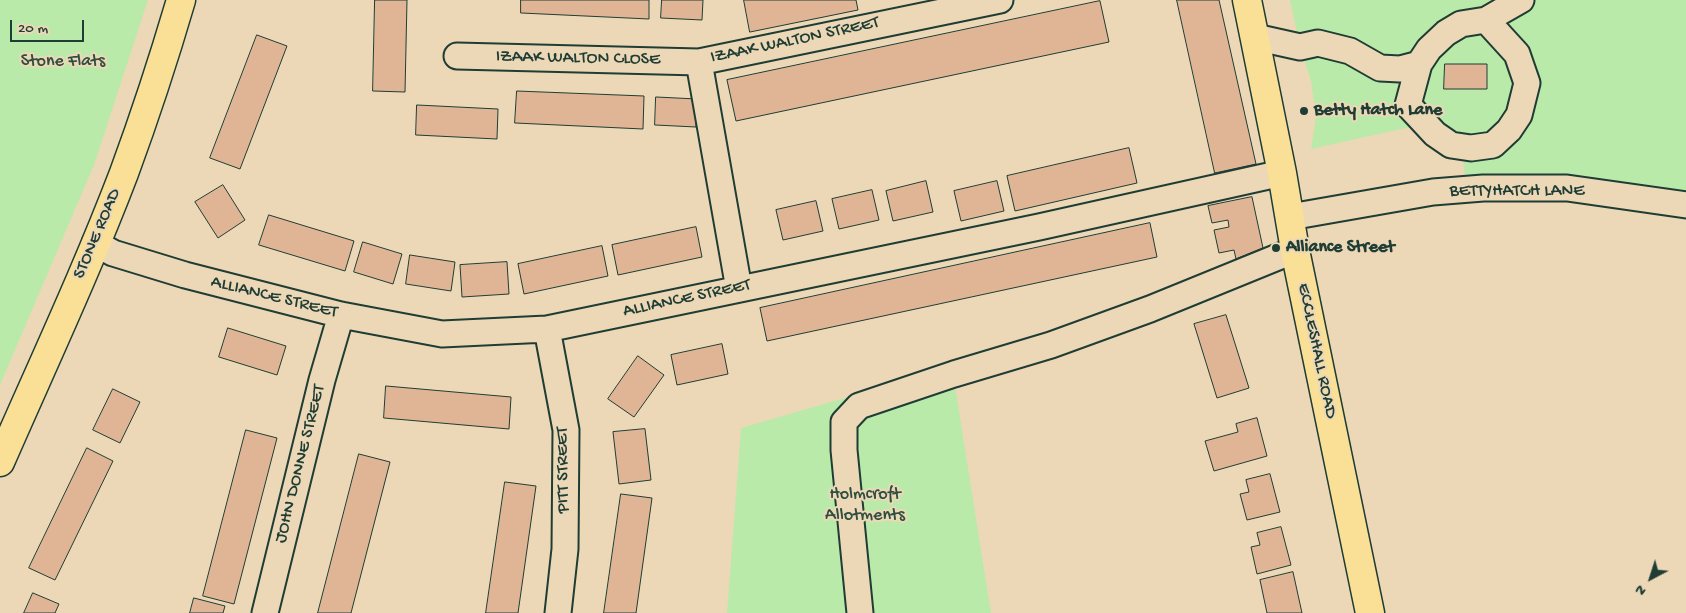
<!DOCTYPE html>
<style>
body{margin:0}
#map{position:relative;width:1686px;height:613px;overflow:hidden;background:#ecd8b6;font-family:"Gochi Hand",sans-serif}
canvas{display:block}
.north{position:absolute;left:1626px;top:553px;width:50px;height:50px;-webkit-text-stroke:4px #ecd8b6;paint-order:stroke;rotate:220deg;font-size:14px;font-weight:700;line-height:20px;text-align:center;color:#1f3d34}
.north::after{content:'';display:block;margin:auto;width:18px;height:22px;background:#1f3d34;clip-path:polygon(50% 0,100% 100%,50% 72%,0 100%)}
.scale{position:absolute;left:10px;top:20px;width:74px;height:22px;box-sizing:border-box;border:2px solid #1f3d34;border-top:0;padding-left:6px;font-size:15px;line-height:18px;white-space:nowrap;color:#1f3d34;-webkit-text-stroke:4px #ecd8b6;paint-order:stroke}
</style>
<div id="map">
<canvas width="1686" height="613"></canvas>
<div class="north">N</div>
<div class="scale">20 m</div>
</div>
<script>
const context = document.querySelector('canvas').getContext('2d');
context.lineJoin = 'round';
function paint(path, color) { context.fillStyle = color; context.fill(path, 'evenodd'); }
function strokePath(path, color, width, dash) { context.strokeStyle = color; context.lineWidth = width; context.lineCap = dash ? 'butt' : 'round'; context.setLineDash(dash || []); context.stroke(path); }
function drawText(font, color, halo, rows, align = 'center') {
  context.font = font + ' "Gochi Hand",sans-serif'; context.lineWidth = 4; context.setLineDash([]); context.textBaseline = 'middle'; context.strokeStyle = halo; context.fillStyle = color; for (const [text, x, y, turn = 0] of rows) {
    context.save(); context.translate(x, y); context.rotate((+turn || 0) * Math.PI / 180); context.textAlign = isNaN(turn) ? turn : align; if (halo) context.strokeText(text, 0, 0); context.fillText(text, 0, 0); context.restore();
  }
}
const green = new Path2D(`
 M 0,0 L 148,0 L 94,165 L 0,385 Z
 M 1290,0 L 1686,0 L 1686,197 L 1466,182 L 1462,153 L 1415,126 L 1311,149 L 1316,117 L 1311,81 L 1300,47 Z
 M 952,367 L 991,613 L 727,613 L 741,428 Z`);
const building = new Path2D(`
 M 375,0 L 407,0 L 405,92 L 373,91 Z
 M 521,0 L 649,0 L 649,19 L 521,13 Z
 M 662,0 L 703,0 L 702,20 L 661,18 Z
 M 744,0 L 856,0 L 858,10 L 750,32 Z
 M 1177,0 L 1219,0 L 1256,164 L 1215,173 Z
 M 1100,1 L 1109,42 L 736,121 L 727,80 Z
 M 257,35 L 287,46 L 240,169 L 210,158 Z
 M 1445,64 L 1487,64 L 1487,89 L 1444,89 Z
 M 517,91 L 644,96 L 643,129 L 515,123 Z
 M 656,97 L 697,99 L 696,127 L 655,125 Z
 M 417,105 L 498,109 L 497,139 L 416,135 Z
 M 1129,148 L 1137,183 L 1015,211 L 1007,176 Z
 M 926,181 L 933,212 L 893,221 L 886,191 Z
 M 997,181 L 1004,211 L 961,221 L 954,191 Z
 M 223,185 L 245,220 L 218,238 L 195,202 Z
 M 872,190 L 879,220 L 839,229 L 832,199 Z
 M 1252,197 L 1263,248 L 1236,259 L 1234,250 L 1219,253 L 1214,230 L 1229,227 L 1228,220 L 1212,223 L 1208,206 Z
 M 816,201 L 823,231 L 783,240 L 776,210 Z
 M 269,215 L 354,241 L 345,271 L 259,245 Z
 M 1150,223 L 1157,257 L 767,341 L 760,308 Z
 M 696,227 L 702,257 L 618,275 L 612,245 Z
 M 363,242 L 402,254 L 393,284 L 354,272 Z
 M 602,246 L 608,276 L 524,294 L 518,264 Z
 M 410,255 L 455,262 L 451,291 L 406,284 Z
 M 507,262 L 509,294 L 462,297 L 460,265 Z
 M 1226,315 L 1249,388 L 1217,398 L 1194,324 Z
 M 228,328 L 286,346 L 277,375 L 219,357 Z
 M 722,344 L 728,374 L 677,385 L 671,355 Z
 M 638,356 L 664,375 L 634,417 L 608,399 Z
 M 386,386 L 511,397 L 509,429 L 384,418 Z
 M 113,389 L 140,402 L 120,443 L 93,430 Z
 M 1257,418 L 1267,456 L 1214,471 L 1205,441 L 1238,432 L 1236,424 Z
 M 645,429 L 651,480 L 619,484 L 613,432 Z
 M 246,430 L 277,438 L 234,604 L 203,596 Z
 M 87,448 L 113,461 L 55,580 L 29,568 Z
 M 359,454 L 390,462 L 351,613 L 318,613 Z
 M 1270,474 L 1280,512 L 1247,520 L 1240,494 L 1249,492 L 1246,480 Z
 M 505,482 L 536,486 L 518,613 L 486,613 Z
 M 621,494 L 652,498 L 636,613 L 604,613 Z
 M 1281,527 L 1291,565 L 1257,574 L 1251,547 L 1260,545 L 1257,533 Z
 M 1293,572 L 1302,613 L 1267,613 L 1260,580 Z
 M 33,593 L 59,604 L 55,613 L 24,613 Z
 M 194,598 L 225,606 L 223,613 L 190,613 Z`);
const minor = new Path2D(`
 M 1255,37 L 1300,47 L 1318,43 L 1350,51 L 1380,68 L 1400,69 L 1419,64 L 1429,49 L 1446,33 L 1461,24 L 1486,20 L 1521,0
 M 457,56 L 699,62 L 1000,0
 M 699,62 L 739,289
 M 1419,64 L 1408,105 L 1435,134 L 1451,145 L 1471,148 L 1493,145 L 1509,130 L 1519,115 L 1527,83 L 1517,54 L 1486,20
 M 1290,217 L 1433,192 L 1483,188 L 1567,188 L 1686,205
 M 95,243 L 113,253 L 185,275 L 341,315 L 442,334 L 547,329 L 1039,227 L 1282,173
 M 547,329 L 566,430 L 565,549 L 558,613
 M 265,613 L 322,380 L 341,315
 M 860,613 L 844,450 L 844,422 L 859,406 L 954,374 L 1051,345 L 1150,309 L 1295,250`);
const major = new Path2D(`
 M 1247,0 L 1282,173 L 1295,250 L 1370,613`);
const highway = new Path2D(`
 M 0,462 C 42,366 87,270 124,173 C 145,116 164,58 181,0`);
const markers = [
 [1304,111,5,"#1f3d34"],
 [1276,248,5,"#1f3d34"]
];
const streetNames = [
 ["IZAAK WALTON STREET",795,41,-12],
 ["IZAAK WALTON CLOSE",578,59,1],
 ["BETTYHATCH LANE",1517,192],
 ["STONE ROAD",98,234,-67],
 ["ALLIANCE STREET",274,298,14],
 ["ALLIANCE STREET",687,299,-12],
 ["ECCLESHALL ROAD",1316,351,78],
 ["JOHN DONNE STREET",301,464,-76],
 ["PITT STREET",564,470,-91]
];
const parkNames = [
 ["Stone Flats",63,62],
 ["Holmcroft",865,495],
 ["Allotments",865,516]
];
const poiNames = [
 ["Betty Hatch Lane",1314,111],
 ["Alliance Street",1286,248]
];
paint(green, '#baeaa9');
paint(building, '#dfb595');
strokePath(building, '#1f3d34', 1);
strokePath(minor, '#1f3d34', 29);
strokePath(major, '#1f3d34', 31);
strokePath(highway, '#1f3d34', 31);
strokePath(minor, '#ecd8b6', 25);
strokePath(major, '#fadf96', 28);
strokePath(highway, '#fadf96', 28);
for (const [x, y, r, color] of markers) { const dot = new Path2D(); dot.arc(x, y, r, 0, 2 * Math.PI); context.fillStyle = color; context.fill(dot); strokePath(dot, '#ecd8b6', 2); }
drawText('18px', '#1f3d34', '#ecd8b6', streetNames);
drawText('18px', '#2e4e40', '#ecd8b6', parkNames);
drawText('bold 18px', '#1f3d34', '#ecd8b6', poiNames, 'left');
</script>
